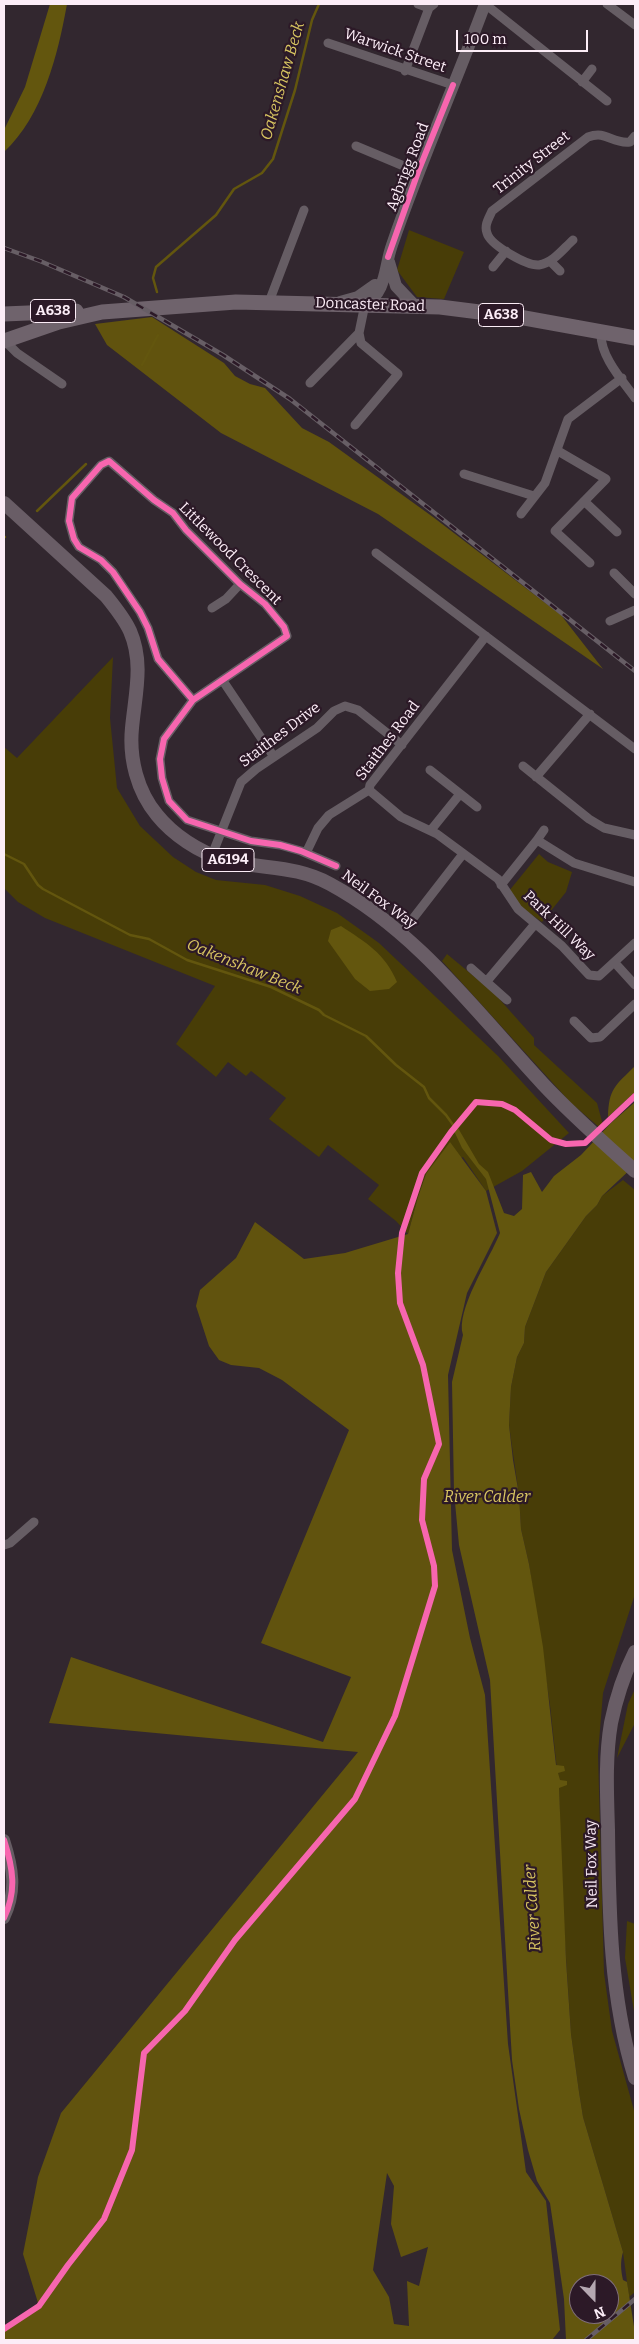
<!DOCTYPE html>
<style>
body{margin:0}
#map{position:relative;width:639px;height:2344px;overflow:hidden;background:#32272f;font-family:Bitter,serif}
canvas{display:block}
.frame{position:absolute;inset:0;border:5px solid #fcedf7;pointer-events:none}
.north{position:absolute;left:569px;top:2274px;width:50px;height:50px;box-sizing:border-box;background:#2c1927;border:1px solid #7f6e7a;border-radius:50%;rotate:158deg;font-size:14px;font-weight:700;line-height:20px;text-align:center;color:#fcedf7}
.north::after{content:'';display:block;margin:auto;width:18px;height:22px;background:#b5a8b1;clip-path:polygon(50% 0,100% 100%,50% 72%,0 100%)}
.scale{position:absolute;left:456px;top:30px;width:132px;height:22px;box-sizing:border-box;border:2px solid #fcedf7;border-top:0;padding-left:6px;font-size:15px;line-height:18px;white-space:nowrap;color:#fcedf7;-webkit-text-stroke:4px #2c1927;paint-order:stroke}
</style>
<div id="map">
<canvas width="639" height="2344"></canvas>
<div class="frame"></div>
<div class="north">N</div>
<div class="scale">100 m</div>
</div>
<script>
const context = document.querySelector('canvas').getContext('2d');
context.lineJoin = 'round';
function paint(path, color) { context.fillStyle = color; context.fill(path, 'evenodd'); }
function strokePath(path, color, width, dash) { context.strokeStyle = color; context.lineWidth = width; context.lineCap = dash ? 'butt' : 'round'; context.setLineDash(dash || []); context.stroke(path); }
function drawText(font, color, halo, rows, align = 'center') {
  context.font = font + ' Bitter,serif'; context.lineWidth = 4.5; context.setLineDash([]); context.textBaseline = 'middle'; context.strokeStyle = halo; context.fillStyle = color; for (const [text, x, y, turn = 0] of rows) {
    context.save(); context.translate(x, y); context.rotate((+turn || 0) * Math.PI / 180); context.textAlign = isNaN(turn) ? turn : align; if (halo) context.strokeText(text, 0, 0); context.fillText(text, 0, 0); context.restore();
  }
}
const green = new Path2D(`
 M 409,230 L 464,252 L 444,299 L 417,297 L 397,270 Z
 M 113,657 L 110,718 L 117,788 L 140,826 L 173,857 L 196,872 L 216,880 L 265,885 L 300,896 L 337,913 L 379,943 L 498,1056 L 569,1133 L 522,1171 L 486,1191 L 463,1157 L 426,1174 L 418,1197 L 408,1234 L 396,1221 L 368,1199 L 379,1185 L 328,1145 L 319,1157 L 269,1119 L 286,1098 L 251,1071 L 246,1076 L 228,1062 L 216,1077 L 176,1044 L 215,986 L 45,918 L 18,902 L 4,888 L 4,747 L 17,758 Z
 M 539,854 L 548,862 L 572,872 L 566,892 L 542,922 L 518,905 L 509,891 Z
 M 447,954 L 494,993 L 534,1038 L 534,1045 L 597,1103 L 603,1125 L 599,1127 L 571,1103 L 442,961 Z
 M 623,1180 L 635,1190 L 635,1594 L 603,1693 L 598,1754 L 604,1973 L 612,2031 L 635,2114 L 635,2292 L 629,2297 L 623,2252 L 583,2117 L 579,2092 L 571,2034 L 561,1882 L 559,1788 L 550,1705 L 529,1564 L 521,1529 L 519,1495 L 509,1425 L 511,1387 L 517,1357 L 524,1343 L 525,1327 L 546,1272 L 586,1216 L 597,1205 L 602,1196 Z
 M 635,1689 L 635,1723 L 617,1758 L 628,1704 Z
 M 627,1921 L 635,1924 L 635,2017 L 625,1958 Z`);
const forest = new Path2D(`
 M 152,317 L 224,363 L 235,376 L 250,384 L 265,388 L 302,428 L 329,442 L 433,517 L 561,615 L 603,669 L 378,514 L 221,433 L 107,345 L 95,324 Z
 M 635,1066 L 635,1092 L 608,1117 C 609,1088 615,1086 635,1066 Z
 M 450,1142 L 486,1191 L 497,1233 L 467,1293 L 448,1375 L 452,1550 L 470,1638 L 485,1695 L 508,2044 L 526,2172 L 546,2201 L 560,2330 L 552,2340 L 4,2340 L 4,2327 L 39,2306 L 23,2254 L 38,2177 L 61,2113 L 358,1752 L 49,1723 L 71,1657 L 323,1742 L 351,1677 L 261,1643 L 349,1430 L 282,1380 L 259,1368 L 231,1365 L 219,1360 L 209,1346 L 196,1306 L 200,1290 L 236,1258 L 255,1222 L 304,1259 L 345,1253 L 408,1234 L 418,1197 L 426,1174 ZM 387,2173 L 394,2186 L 391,2224 L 401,2257 L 428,2247 L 419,2286 L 407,2281 L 409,2326 L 394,2324 L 389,2297 L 373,2270 Z`);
const water = new Path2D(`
 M 50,4 L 67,4 C 58,54 43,116 4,152 L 4,130 L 25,87 Z
 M 341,926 C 365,942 385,953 397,982 L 389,989 L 370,991 L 355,979 L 328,941 L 331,930 Z
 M 635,1102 L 635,1165 L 602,1196 L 597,1205 L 586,1216 L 546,1272 L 525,1327 L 524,1343 L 517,1357 L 511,1387 L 509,1425 L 513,1460 L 519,1495 L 521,1529 L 529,1564 L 543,1647 L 556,1765 L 564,1766 L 565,1771 L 558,1773 L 560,1780 L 567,1781 L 567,1785 L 559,1788 L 566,1960 L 571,2034 L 579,2092 L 583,2117 L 623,2252 C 620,2262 621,2271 623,2280 L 627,2282 L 635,2333 L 635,2340 L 566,2340 L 564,2299 L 550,2203 L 537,2181 L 528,2150 L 519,2109 L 512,2060 L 490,1680 L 459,1545 L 454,1492 L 452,1382 L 463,1335 C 455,1311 490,1258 500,1233 L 486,1179 L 462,1148 L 454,1131 L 458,1128 L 479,1164 L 488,1172 L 504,1213 L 514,1216 L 522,1209 L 523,1175 L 531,1172 L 542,1192 L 554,1176 L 581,1155 L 611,1123 ZM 579,2284 L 609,2284 L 609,2314 L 579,2314 Z`);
const stream = new Path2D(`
 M 157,292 L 153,278 L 156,267 L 216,215 L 234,189 L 262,173 L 273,159 L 295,90 L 312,20 L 319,4
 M 142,365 L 158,335
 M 37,511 L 86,464
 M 4,537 L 5,537
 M 4,854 L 24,864 L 38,885 L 43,889 L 130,935 L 149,939 L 187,960 L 271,987 L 319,1010 L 324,1015 L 366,1036 L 396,1065 L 424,1087 L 429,1098 L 446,1115 L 456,1129`);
const street = new Path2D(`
 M 418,4 L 429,8
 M 485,4 L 607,101
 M 607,4 L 635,25
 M 328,43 L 453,85
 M 405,71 L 429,8 L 434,4
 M 582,82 L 592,69
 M 356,146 L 418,172
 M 573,240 C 563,249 553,263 539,265 C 527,266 490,245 487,233 C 484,225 489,218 492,211 L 588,137 C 607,130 611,144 630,142 L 635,136
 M 550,261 L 560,271
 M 493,267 L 506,251
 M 269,302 L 304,210
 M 601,333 C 600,356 622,380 635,398
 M 5,341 L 17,353 L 62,384
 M 310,383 L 359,333 L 365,304
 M 355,425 L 398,374 L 361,343 L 359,333
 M 558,451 L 606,479 L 555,531 L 590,563
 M 464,474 L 534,496
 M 584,501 L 617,532
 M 521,514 L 545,483 L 568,419 L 622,378
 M 376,553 L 635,749
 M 614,573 L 635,594
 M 212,608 L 226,599 L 240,584
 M 610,621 L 635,610
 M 223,681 L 274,757
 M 193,700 L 158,659 L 148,628 L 140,612 L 113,572 L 101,560 L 79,547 L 74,539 L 69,521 L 72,498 L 101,465 L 109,461 L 154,500 L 173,513 L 186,530 L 240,584 L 265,604 L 284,627 L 287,636 L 193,700 L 164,739 L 160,759 L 162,778 L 169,801 L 187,820 L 251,841 L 280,845 L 301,851 L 336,866
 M 523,766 L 589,819 L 604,828 L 635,835
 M 430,770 L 477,807
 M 536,777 L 590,714
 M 369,790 L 401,817 L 437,834 L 498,879 L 518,909 L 562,946 L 589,975 L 599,976 L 635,943
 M 431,830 L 460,794
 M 537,840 L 544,830
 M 306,853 L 318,828 L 329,815 L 369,790 L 370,785 L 486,636
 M 212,855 L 241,782 L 256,769 L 317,728 L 334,711 L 345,706 L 358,710 L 402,745
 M 501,885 L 537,840 L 574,863 L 635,882
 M 401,934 L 463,854
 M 615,963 L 635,985
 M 471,968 L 507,1000
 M 487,981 L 535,924
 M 574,1021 L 591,1038 L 600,1037 L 635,1004
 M 4,1545 L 10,1543 L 34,1522`);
const secondary = new Path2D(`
 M 389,262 L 396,286 L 415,306
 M 340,302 L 358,297 L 375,285
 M 365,304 C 387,292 384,267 392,245 C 420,163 455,85 485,4
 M 4,1840 C 13,1868 17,1891 4,1918`);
const primary = new Path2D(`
 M 4,503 L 106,596 C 115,607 124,618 130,631 C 144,663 135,695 132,728 C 129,758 137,791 157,815 C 173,835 199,852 223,859 C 260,870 294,864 330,884 C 417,931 477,1013 543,1084 C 572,1115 604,1143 635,1171
 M 635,1652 C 624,1674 616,1699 611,1723 C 605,1758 607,1795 608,1830 C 609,1913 610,1998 635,2078`);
const highway = new Path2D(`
 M 4,314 L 76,311
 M 4,341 L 59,322 L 102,312 L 236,302 L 440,307 L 519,317 L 635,338`);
const rail = new Path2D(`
 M 4,248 L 40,261 L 124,297 L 223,355 L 290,399 L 635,671
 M 586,2340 L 635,2299`);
const cycleway = new Path2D(`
 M 388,257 L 418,172 L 453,85
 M 193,700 L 158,659 L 148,628 L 140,612 L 113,572 L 101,560 L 79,547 L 74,539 L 69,521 L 72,498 L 101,465 L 109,461 L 154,500 L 173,513 L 186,530 L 240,584 L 265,604 L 284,627 L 287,636 L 193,700 L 164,739 L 160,759 L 162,778 L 169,801 L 187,820 L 251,841 L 280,845 L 301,851 L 336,866
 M 4,1840 C 13,1868 17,1891 4,1918
 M 4,2329 L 39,2306 L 68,2265 L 104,2219 L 132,2150 L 144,2053 L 185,2011 L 235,1940 L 355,1799 L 395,1716 L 435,1586 L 434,1566 L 422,1520 L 424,1479 L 439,1444 L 423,1365 L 400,1303 L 398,1273 L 402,1233 L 422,1173 L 451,1132 L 476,1102 L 502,1104 L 515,1110 L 551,1140 L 566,1144 L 585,1143 L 635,1096`);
const shields = [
 [53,311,45],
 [501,315,45],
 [228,860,52]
];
const shieldNames = [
 ["A638",53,311],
 ["A638",501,315],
 ["A6194",228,860]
];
const streetNames = [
 ["Warwick Street",395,51,19],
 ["Trinity Street",532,163,-38],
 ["Agbrigg Road",408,167,-69],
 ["Doncaster Road",370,305,2],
 ["Littlewood Crescent",230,554,45],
 ["Staithes Drive",280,735,-37],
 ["Staithes Road",388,741,-53],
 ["Neil Fox Way",379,900,36],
 ["Park Hill Way",559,926,44],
 ["Neil Fox Way",592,1864,-91]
];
const waterNames = [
 ["Oakenshaw Beck",283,81,-74],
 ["Oakenshaw Beck",244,967,22],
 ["River Calder",487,1498],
 ["River Calder",533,1908,-94]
];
paint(green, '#483d07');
paint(forest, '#61530e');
paint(water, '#63560e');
strokePath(stream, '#63560e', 2.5);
strokePath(street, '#665d64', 9);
strokePath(secondary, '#665d64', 12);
strokePath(primary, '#695d66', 14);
strokePath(highway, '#6f636c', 15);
strokePath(rail, '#675e65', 4.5);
strokePath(rail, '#2c1927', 2.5, [8]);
strokePath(cycleway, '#f766af', 6);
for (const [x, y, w] of shields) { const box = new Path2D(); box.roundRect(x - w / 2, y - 11.5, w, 23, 4); context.fillStyle = '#2c1927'; context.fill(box); strokePath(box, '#fcedf7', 1); }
drawText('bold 14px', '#fcedf7', null, shieldNames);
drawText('15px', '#fcedf7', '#2c1927', streetNames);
drawText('italic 16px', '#d8c561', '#2c1927', waterNames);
</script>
